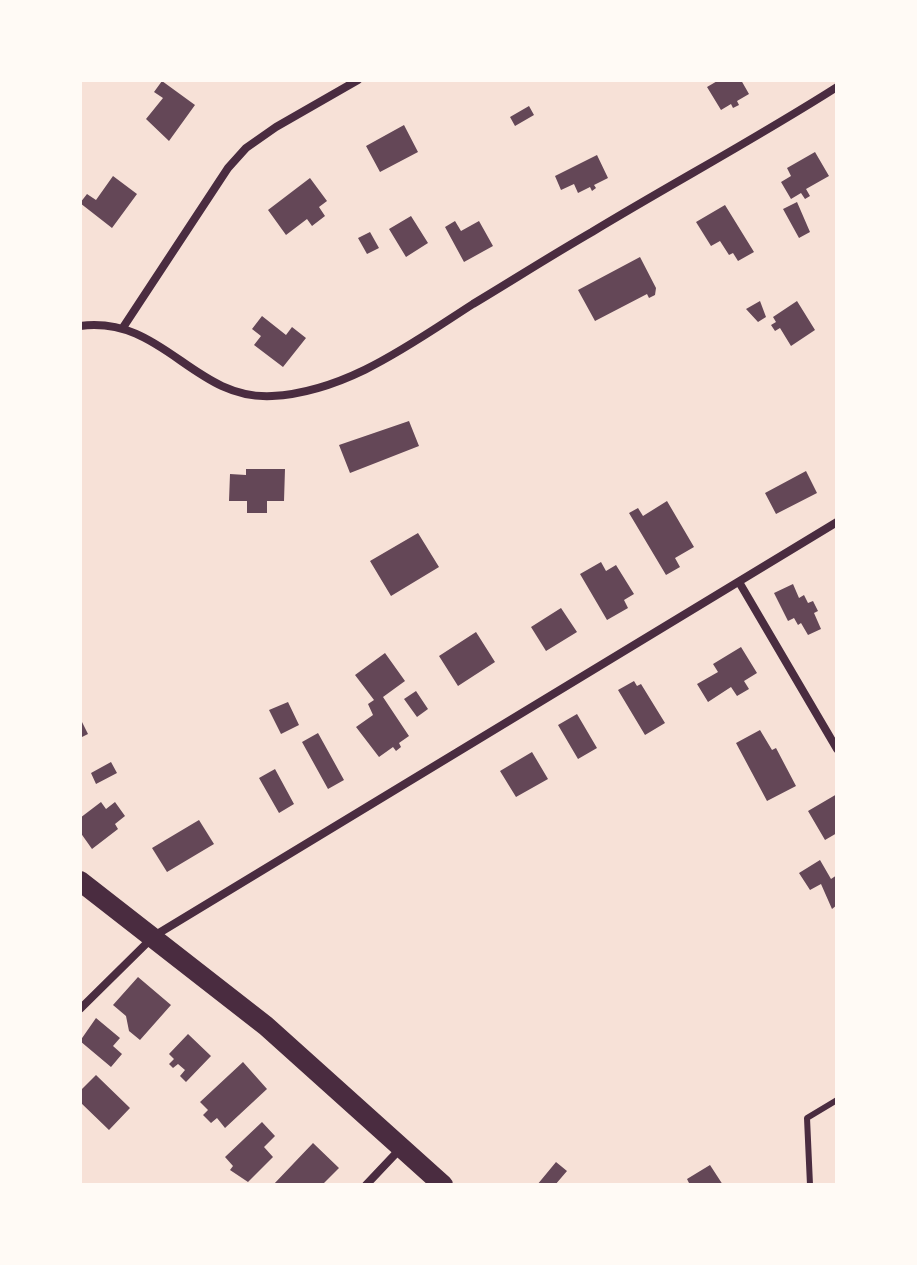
<!DOCTYPE html>
<style>
body{margin:0}
#map{position:relative;width:917px;height:1265px;overflow:hidden;background:#f7e1d7;font-family:Jost,sans-serif}
canvas{display:block}
.frame{position:absolute;inset:0;border:82px solid #fffaf5;pointer-events:none}
</style>
<div id="map">
<canvas width="917" height="1265"></canvas>
<div class="frame"></div>
</div>
<script>
const context = document.querySelector('canvas').getContext('2d');
context.lineJoin = 'round';
function paint(path, color) { context.fillStyle = color; context.fill(path, 'evenodd'); }
function strokePath(path, color, width, dash) { context.strokeStyle = color; context.lineWidth = width; context.lineCap = dash ? 'butt' : 'round'; context.setLineDash(dash || []); context.stroke(path); }
const building = new Path2D(`
 M 719,80 L 741,80 L 749,94 L 737,101 L 739,105 L 733,108 L 731,104 L 721,110 L 707,87 Z
 M 162,81 L 195,105 L 169,141 L 146,119 L 163,98 L 154,92 Z
 M 529,106 L 534,115 L 515,126 L 510,117 Z
 M 404,125 L 418,152 L 380,172 L 366,146 Z
 M 815,152 L 829,176 L 806,189 L 810,196 L 805,199 L 801,193 L 791,199 L 781,182 L 791,176 L 787,168 Z
 M 597,155 L 608,178 L 594,185 L 596,188 L 592,191 L 590,187 L 578,193 L 574,184 L 561,190 L 555,176 Z
 M 113,176 L 137,194 L 112,228 L 80,203 L 87,194 L 96,200 Z
 M 310,178 L 327,201 L 319,207 L 325,216 L 312,226 L 307,219 L 286,235 L 268,210 Z
 M 797,202 L 810,232 L 799,238 L 783,209 Z
 M 725,205 L 754,252 L 738,261 L 733,253 L 729,255 L 720,241 L 711,246 L 696,222 Z
 M 411,216 L 428,243 L 406,257 L 389,229 Z
 M 455,221 L 461,231 L 479,221 L 493,246 L 464,262 L 445,227 Z
 M 370,232 L 379,248 L 367,254 L 358,238 Z
 M 640,257 L 656,288 L 655,295 L 649,298 L 647,294 L 595,321 L 578,290 Z
 M 760,301 L 766,317 L 758,322 L 746,309 Z
 M 797,301 L 815,330 L 791,346 L 780,328 L 775,331 L 771,325 L 776,322 L 773,317 Z
 M 262,316 L 286,335 L 292,327 L 306,338 L 283,367 L 254,345 L 261,336 L 252,329 Z
 M 409,421 L 419,446 L 350,473 L 339,445 Z
 M 246,469 L 285,469 L 284,501 L 267,501 L 267,513 L 247,513 L 247,501 L 229,501 L 230,474 L 246,475 Z
 M 806,471 L 817,493 L 776,514 L 765,493 Z
 M 667,501 L 694,547 L 675,558 L 680,567 L 666,575 L 629,513 L 638,508 L 643,516 Z
 M 418,533 L 439,567 L 391,596 L 370,561 Z
 M 601,562 L 606,571 L 616,565 L 634,594 L 624,600 L 628,608 L 607,620 L 580,574 Z
 M 793,584 L 799,598 L 804,595 L 808,603 L 813,601 L 818,611 L 814,613 L 821,629 L 808,635 L 801,623 L 798,625 L 794,618 L 788,621 L 774,593 Z
 M 561,608 L 577,632 L 546,651 L 531,627 Z
 M 476,632 L 495,662 L 458,686 L 439,656 Z
 M 741,647 L 757,673 L 744,681 L 749,689 L 737,696 L 731,687 L 708,702 L 697,684 L 718,672 L 713,664 Z
 M 385,653 L 405,681 L 383,697 L 409,736 L 399,743 L 401,747 L 396,751 L 393,747 L 379,757 L 356,727 L 373,715 L 368,704 L 374,700 L 355,675 Z
 M 634,681 L 637,686 L 641,684 L 665,723 L 645,735 L 618,690 Z
 M 416,691 L 428,709 L 417,717 L 404,699 Z
 M 288,702 L 299,725 L 281,734 L 269,710 Z
 M 577,714 L 597,748 L 578,759 L 558,725 Z
 M 80,718 L 88,734 L 80,738 Z
 M 760,730 L 772,750 L 776,748 L 796,786 L 767,801 L 736,743 Z
 M 318,733 L 344,780 L 328,789 L 302,742 Z
 M 532,752 L 548,779 L 516,797 L 500,771 Z
 M 111,762 L 117,773 L 96,784 L 91,773 Z
 M 275,769 L 294,804 L 279,813 L 259,778 Z
 M 837,794 L 837,833 L 825,840 L 808,811 Z
 M 101,802 L 106,809 L 115,802 L 125,816 L 115,824 L 118,829 L 92,849 L 80,832 L 80,818 Z
 M 199,820 L 214,844 L 167,872 L 152,848 Z
 M 820,860 L 831,879 L 837,875 L 837,905 L 832,909 L 821,884 L 810,890 L 799,873 Z
 M 138,977 L 171,1005 L 140,1040 L 129,1031 L 126,1016 L 113,1005 Z
 M 96,1018 L 120,1038 L 113,1046 L 122,1054 L 111,1067 L 80,1041 Z
 M 188,1034 L 211,1056 L 186,1082 L 180,1076 L 185,1070 L 178,1064 L 173,1068 L 169,1064 L 174,1059 L 169,1054 Z
 M 243,1062 L 267,1089 L 225,1128 L 217,1118 L 211,1123 L 203,1115 L 208,1110 L 200,1102 Z
 M 96,1075 L 130,1108 L 109,1130 L 80,1102 L 80,1091 Z
 M 262,1122 L 275,1136 L 264,1147 L 273,1157 L 248,1182 L 230,1170 L 233,1166 L 225,1157 Z
 M 313,1143 L 339,1168 L 322,1185 L 273,1185 Z
 M 556,1162 L 567,1171 L 555,1185 L 537,1185 Z
 M 710,1165 L 723,1185 L 690,1185 L 687,1179 Z`);
const service = new Path2D(`
 M 810,1185 L 807,1118 L 837,1100`);
const minor = new Path2D(`
 M 80,326 C 163,315 193,400 272,396 C 347,392 412,343 473,304 C 513,280 552,255 592,232 C 673,183 757,138 837,87
 M 124,326 L 228,168 L 246,148 L 276,127 L 358,80
 M 739,582 L 837,749
 M 80,1009 L 154,936 L 837,522
 M 366,1185 L 401,1148`);
const primary = new Path2D(`
 M 80,881 L 266,1026 L 443,1185`);
paint(building, '#644757');
strokePath(service, '#4a2c40', 6);
strokePath(minor, '#4a2c40', 8);
strokePath(primary, '#4a2c40', 20);
</script>
